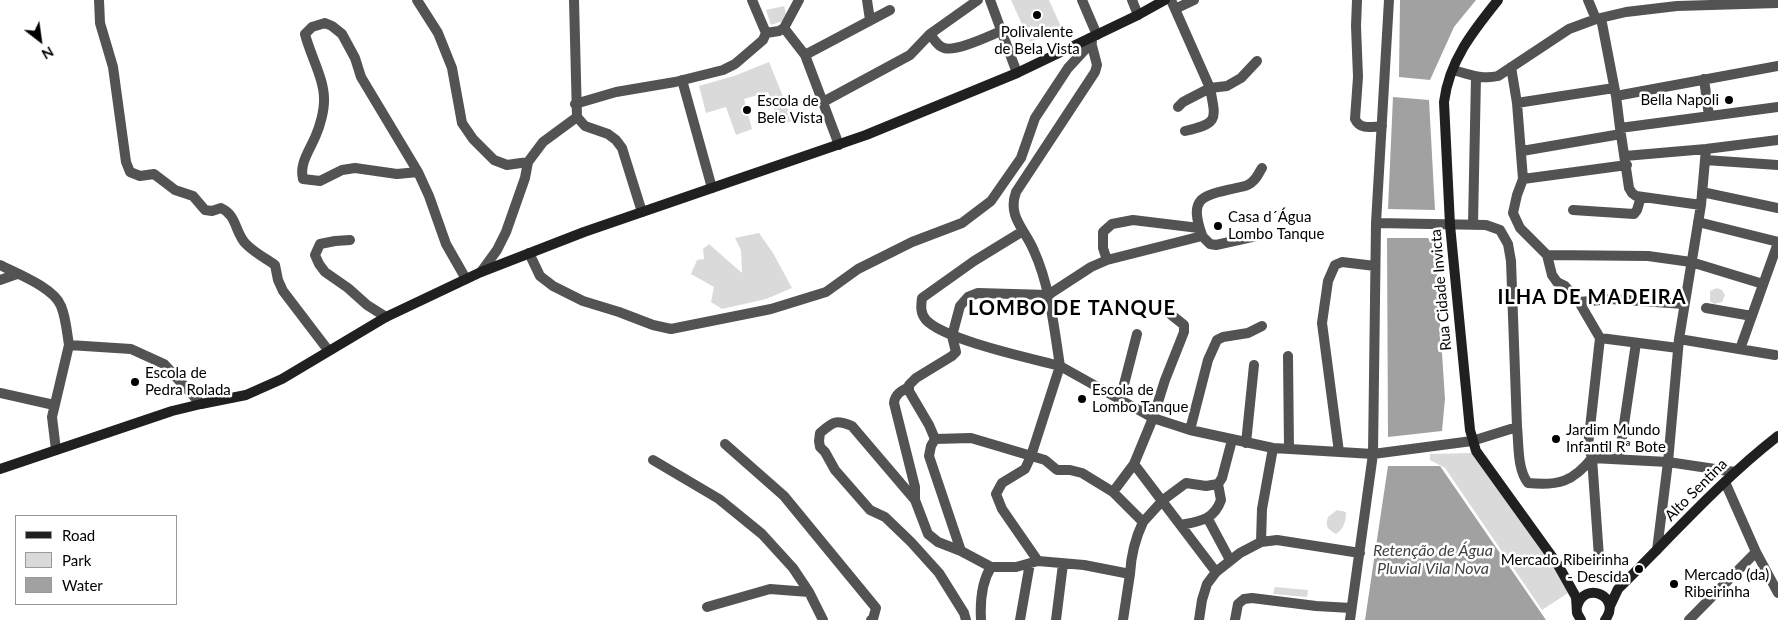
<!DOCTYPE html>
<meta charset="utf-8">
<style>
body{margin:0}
#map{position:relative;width:1778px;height:620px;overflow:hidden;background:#fff;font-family:Lato,sans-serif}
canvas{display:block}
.legend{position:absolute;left:15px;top:515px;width:162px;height:90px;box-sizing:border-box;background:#fff;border:1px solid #999;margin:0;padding:6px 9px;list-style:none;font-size:15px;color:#000}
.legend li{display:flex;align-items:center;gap:10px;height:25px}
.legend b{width:25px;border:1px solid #999}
.north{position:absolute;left:15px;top:15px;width:50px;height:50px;-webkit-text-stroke:4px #fff;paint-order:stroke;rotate:150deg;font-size:14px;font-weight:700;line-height:20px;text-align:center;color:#000}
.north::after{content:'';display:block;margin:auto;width:18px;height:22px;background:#000;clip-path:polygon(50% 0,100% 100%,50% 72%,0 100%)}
</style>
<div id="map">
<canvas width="1778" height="620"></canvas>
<ul class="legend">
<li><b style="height:6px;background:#202020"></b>Road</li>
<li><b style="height:14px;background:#dadada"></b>Park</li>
<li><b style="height:14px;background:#a1a1a1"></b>Water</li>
</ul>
<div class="north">N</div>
</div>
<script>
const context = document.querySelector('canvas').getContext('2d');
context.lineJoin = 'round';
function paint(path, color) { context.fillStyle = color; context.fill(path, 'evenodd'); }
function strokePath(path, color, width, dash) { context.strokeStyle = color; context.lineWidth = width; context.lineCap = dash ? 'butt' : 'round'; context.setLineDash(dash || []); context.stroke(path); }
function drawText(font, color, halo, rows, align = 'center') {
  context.font = font + ' Lato,sans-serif'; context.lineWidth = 5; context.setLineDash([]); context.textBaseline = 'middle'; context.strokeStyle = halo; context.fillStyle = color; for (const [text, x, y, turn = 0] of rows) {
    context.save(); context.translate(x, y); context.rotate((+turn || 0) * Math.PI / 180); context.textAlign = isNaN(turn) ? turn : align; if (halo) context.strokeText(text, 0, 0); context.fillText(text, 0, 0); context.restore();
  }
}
const green = new Path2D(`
 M 1011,0 L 1049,0 L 1062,29 L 1030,42 Z
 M 784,6 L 786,14 L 783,21 L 771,25 L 766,10 Z
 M 769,62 L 793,121 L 780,125 L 768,92 L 744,99 L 752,129 L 736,135 L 726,107 L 706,113 L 699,86 L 734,76 Z
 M 759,233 L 773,253 L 792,288 L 766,299 L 722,309 L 711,302 L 714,287 L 691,274 L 697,260 L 704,259 L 703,249 L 709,244 L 742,273 L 741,250 L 735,238 Z
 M 1717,288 L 1722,290 L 1725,295 L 1722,302 L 1714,304 L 1710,301 L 1710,291 Z
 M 1473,453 L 1571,591 L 1542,610 L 1445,468 L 1430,460 L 1430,454 Z
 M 1337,510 L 1346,512 C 1346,521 1344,529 1336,534 C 1327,529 1325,526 1328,517 Z
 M 1275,587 L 1308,590 L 1307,597 L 1273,594 Z`);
const water = new Path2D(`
 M 1400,0 L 1476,0 L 1454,27 L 1430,80 L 1399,77 Z
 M 1393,97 L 1429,100 L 1435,210 L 1388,209 Z
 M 1387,238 L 1428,238 L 1435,247 L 1445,399 L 1442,431 L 1388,437 Z
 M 1388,466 L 1440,466 L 1546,620 L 1365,620 Z`);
const street = new Path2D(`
 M 99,0 L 100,23 L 113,67 L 126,162 L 130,172 L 140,176 L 154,174 L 175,190 L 193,196 L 205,210 L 212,211 L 221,208 C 237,215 235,233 246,244 C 255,253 265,258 275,265 L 278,280 L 283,291 L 328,350
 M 417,0 L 438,33 L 452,68 L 462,123 L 473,139 L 494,160 L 507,165 L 528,162
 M 574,0 L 577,117 L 585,126 L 608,134 L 616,140 L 622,148 L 642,212
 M 867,0 L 870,20
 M 990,0 L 1017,73
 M 1082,0 L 1097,35
 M 1132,0 L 1138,15
 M 1171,0 L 1210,88 L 1227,86 L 1241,78 L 1257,61
 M 1357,0 L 1356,26 L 1358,77 L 1355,119 C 1360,130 1371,127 1382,126
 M 1588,0 L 1596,19
 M 1175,9 L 1194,0
 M 1601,18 L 1616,96 L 1620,128 L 1778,107
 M 784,28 L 805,55 L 839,145
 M 766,33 L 779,31 L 784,28 L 799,0
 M 930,34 C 934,39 937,46 944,48 C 956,52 989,36 1001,31
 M 1090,38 L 1097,65 L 1095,72 L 1016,192 C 1007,217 1025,229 1034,251 C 1050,286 1054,328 1060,366 L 1153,418 L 1190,430 L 1273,448 L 1373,454 L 1472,441 L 1517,427 L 1511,261 L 1508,244 L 1500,230 L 1486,225 L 1376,223 L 1389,0
 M 805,55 L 890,10
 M 1511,67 L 1517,103 L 1523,179 L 1627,165
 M 1453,70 C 1468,74 1482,80 1498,76 L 1569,29 L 1596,19 L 1626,12 L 1677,6 L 1778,3
 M 1704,79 L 1709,116
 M 682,80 L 712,188
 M 1616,96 L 1778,66
 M 823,102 L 910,55 L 930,34 L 978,0
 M 1517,103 L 1614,88
 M 575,104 L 616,92 L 675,82 L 723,70 L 735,64 L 763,40 L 766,33 L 752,0
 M 1178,107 L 1183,102 L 1210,88 C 1216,120 1219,123 1185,131
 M 1620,128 L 1629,188 L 1632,193 L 1636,196 L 1701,205
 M 1706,149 L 1701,205 L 1679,339 L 1775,355
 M 1522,151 L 1621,134
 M 1625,156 L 1706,149 L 1778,140
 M 1705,160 L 1778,165
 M 418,172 L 397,174 L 355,168 L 342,170 L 320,181 L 303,179 C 299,163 310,150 316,135 C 320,126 324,111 324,101 C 325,80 310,55 305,34 L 312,27 L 325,23 L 332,26 L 342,34 L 355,58 L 361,77 L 418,172 L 429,196 L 446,244 L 466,279
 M 1523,179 L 1517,195 L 1513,213 L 1520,228 L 1547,255 L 1552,275 L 1557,282 L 1565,286 L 1579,302
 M 1702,192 L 1778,208
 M 1573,210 L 1634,214 L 1637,210 L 1641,197
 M 1698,222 L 1778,242
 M 1473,224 L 1476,77
 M 1023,231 L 974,261 L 922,298 C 921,306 920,313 926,320 C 945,340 1030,358 1060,366 L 1031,456 L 1025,469 L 1002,483 L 996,494 L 1002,509 L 1038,561
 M 1202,235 C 1188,196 1203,196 1236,188 C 1242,187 1249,186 1253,181 C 1257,178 1259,172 1262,168
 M 350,240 L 335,241 L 320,244 L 315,255 L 319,264 L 325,272 L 348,288 L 367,305 L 386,317
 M 529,253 L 540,276 L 553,286 L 583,301 L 619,312 L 653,325 L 671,329 L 771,309 L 826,292 L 858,269 L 912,242 L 962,223 L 991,201 L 1021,158 L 1035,118 L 1068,68 L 1092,42
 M 1547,255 L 1648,256 L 1691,262 L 1763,284
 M 1107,260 L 1103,248 L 1103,232 L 1112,224 L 1133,220 L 1199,228
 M 0,265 C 18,274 54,288 61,306 C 66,318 67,333 69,345 L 131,349 L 164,364 L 201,404
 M 481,272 L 497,250 L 506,232 L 525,178 L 528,162 L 543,142 L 577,117
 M 0,280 L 17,274
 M 1706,308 L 1752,316
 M 1600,338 L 1678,348
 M 1679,339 L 1668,462 L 1735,472
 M 1740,349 L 1778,243
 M 1288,356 L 1289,449
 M 909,387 C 901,391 895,394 894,403 L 915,487 L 915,500
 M 0,393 L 54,405
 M 1120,400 L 1137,334
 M 1517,427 C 1519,445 1517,469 1528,483 C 1558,486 1573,482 1592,458 L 1588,446 L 1600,338 L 1579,302 L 1611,299 L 1684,304
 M 1190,430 L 1208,360 L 1217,340 L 1223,337 L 1248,333 L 1262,326
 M 935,439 L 971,438 L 1045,460 L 1057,470 L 1070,470 L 1082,473 L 1113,492
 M 1246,443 L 1254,365
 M 725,444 L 784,496 L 876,608 L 873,619 L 871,620
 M 56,450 L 52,417 L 69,345
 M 1339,452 L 1322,323 L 1328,281 L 1335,265 L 1342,262 L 1375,266
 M 1619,458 L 1636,343
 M 653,460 L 719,499 L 762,534 L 793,568 L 809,592 L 823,620
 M 1134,464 L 1216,572
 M 1725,482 L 1756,552 L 1778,593
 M 1208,519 L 1230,560
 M 1143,522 L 1163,500 L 1186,483 L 1206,486 L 1218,484 L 1222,478 L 1232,440
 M 1181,525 C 1200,521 1214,520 1221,500 L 1218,484
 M 1261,542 L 1262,509 L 1273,448
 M 961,551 L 938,542 L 928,534 L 915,500 L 852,426 C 835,419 833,422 820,433 L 819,441 L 820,447 L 825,452 L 835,470 L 870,510 L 885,517 L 911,542 L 939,573 L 964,613 L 966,620
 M 1599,557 L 1592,458 L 1668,462 L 1657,550
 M 991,567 L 1016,567 L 1038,561 L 1084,565 L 1130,574 C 1131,555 1135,539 1143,522 L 1113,492 L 1134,464 L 1153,418 L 1165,380 L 1184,332 L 1184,325 L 1164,309
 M 707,607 L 770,589 L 809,592
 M 981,620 C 980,602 981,583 991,567 L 961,551 L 929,456 L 931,446 L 935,439 L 929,425 L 909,391 L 909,385 L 916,378 L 952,356 L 956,352 L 952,336 L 960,306 L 968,297 L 978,293 L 1048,295 L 1091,267 L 1107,260 L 1202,236 L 1210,244 L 1216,245 L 1261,235
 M 1020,620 L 1030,563
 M 1056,620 L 1063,564
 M 1123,620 L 1130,574
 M 1199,620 L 1202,600 L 1207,584 L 1216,572 L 1240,553 L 1261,542 L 1277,540 L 1360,553
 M 1235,620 L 1238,604 L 1244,599 L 1252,598 L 1316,606 L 1351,608
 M 1350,620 L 1373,454 L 1376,223
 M 1689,620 L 1756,552`);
const secondary = new Path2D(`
 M 1498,0 C 1473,31 1449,61 1444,102 L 1450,225 L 1470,430 L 1476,451 L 1558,565 L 1576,597 L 1577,613 L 1581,620
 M 0,469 L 172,411 L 201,404 L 246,395 L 282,379 L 386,317 L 481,272 L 584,232 L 866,135 L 1017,73 L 1138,15 L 1165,0
 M 1610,606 L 1618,589 C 1671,537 1720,481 1778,436
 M 1577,607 C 1584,579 1623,597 1605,620`);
const markers = [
 [1037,15,5,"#000"],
 [1729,100,5,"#000"],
 [747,110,5,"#000"],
 [1218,226,5,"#000"],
 [135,382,5,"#000"],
 [1082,399,5,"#000"],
 [1556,439,5,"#000"],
 [1639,569,5,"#000"],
 [1674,584,5,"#000"]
];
const poiNames = [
 ["Polivalente",1037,32,"center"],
 ["de Bela Vista",1037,49,"center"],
 ["Bella Napoli",1719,100,"right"],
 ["Escola de",757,101],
 ["Bele Vista",757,118],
 ["Casa d´Água",1228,217],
 ["Lombo Tanque",1228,234],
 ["Escola de",145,373],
 ["Pedra Rolada",145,390],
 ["Escola de",1092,390],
 ["Lombo Tanque",1092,407],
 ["Jardim Mundo",1566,430],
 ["Infantil Rª Bote",1566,447],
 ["Mercado Ribeirinha",1629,560,"right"],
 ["- Descida",1629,577,"right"],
 ["Mercado (da)",1684,575],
 ["Ribeirinha",1684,592]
];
const streetNames = [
 ["Rua Cidade Invicta",1441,290,-95],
 ["Alto Sentina",1696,490,-45]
];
const waterNames = [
 ["Retenção de Água",1433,551],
 ["Pluvial Vila Nova",1433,569]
];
const districtNames = [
 ["ILHA DE MADEIRA",1592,298],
 ["LOMBO DE TANQUE",1072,309]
];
paint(green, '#dadada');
paint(water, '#a1a1a1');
strokePath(street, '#535353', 10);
strokePath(secondary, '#202020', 10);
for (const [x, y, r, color] of markers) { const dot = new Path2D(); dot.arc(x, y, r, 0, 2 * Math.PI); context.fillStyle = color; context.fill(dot); strokePath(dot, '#fff', 2); }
drawText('15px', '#000', '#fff', poiNames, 'left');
drawText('15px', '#000', '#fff', streetNames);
drawText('italic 16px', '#424242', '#fff', waterNames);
context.letterSpacing = '1px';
drawText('bold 20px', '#000', '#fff', districtNames);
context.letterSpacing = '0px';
</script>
